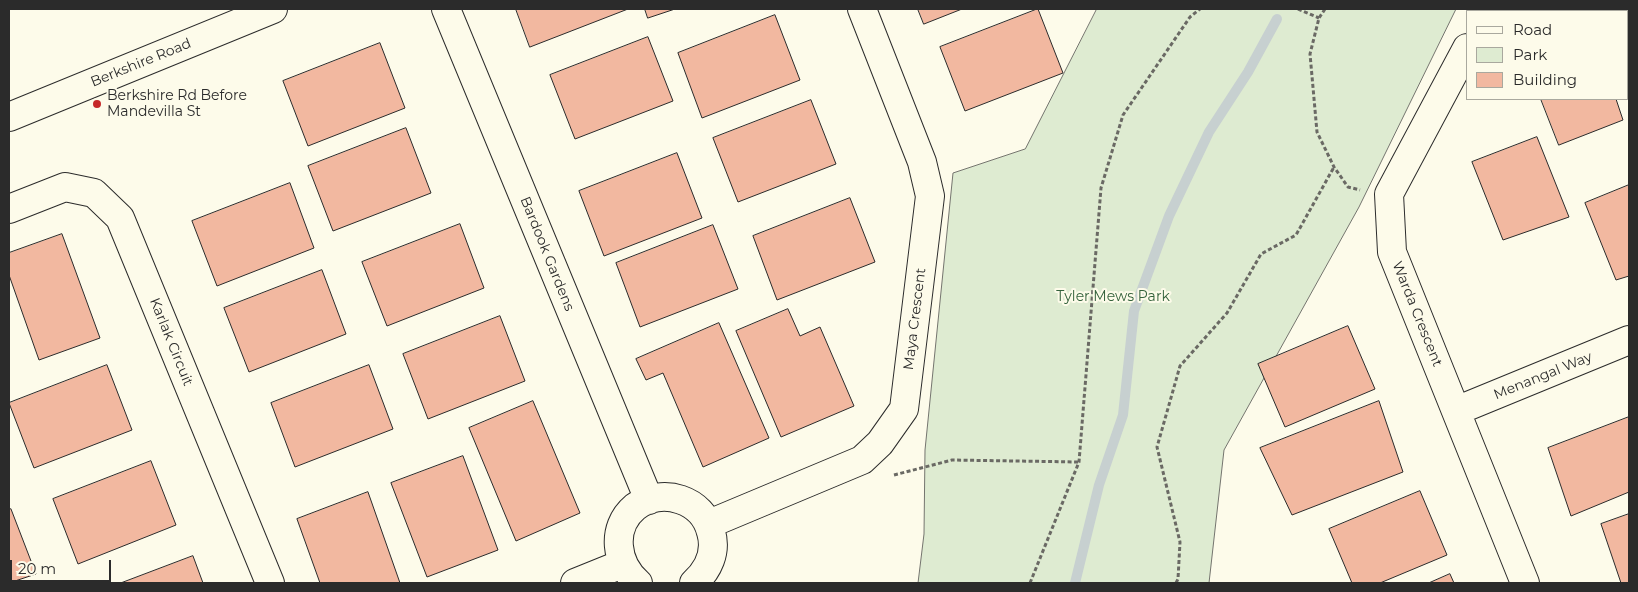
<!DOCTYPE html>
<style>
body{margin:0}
#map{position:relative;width:1638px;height:592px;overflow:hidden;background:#fdfbea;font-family:Montserrat,sans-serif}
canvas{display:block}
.frame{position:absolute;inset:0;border:10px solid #2b2b2b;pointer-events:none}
.legend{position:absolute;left:1466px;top:10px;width:162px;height:90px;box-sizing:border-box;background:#fdfbea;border:1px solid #a9a89e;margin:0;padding:6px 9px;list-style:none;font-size:15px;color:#2b2b2b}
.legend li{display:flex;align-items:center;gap:10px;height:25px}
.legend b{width:25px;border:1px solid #a9a89e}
.scale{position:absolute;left:10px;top:560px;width:101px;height:22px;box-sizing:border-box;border:2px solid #2b2b2b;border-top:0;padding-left:6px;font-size:15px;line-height:18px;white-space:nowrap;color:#2b2b2b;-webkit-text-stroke:4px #fdfbea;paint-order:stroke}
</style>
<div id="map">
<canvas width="1638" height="592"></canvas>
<div class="frame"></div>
<ul class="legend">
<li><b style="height:6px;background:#fdfbea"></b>Road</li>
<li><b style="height:14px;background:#deebd1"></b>Park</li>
<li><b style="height:14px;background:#f2b8a0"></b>Building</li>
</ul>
<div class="scale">20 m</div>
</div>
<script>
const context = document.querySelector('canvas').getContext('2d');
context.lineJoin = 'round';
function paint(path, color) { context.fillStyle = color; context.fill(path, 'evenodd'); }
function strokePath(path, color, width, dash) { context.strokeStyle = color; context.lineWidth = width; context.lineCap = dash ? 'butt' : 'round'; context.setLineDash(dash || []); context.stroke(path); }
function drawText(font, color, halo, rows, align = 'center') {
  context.font = font + ' Montserrat,sans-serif'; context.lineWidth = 4; context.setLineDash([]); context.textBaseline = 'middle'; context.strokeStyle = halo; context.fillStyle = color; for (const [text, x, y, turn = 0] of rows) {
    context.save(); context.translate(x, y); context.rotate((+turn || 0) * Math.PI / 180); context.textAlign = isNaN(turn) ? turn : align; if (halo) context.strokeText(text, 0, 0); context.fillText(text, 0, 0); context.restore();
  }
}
const green = new Path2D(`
 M 1097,9 L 1456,9 L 1359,207 L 1224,450 L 1209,583 L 918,583 L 924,534 L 925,450 L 953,173 L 1025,149 Z`);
const stream = new Path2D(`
 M 1075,583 L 1099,485 L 1123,415 L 1134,311 L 1169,216 L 1209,132 L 1248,72 L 1277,19`);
const building = new Path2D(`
 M 516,9 L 628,9 L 530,47 Z
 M 645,9 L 675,9 L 648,18 Z
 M 918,9 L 962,9 L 924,24 Z
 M 1038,9 L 1063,73 L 965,111 L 940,47 Z
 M 1605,9 L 1629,9 L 1629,65 L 1627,65 L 1627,11 L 1606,11 Z
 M 775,15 L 800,80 L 702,118 L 678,53 Z
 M 648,37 L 673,101 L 575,139 L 550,75 Z
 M 380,43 L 405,108 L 308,146 L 283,81 Z
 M 1541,99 L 1616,99 L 1623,120 L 1559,145 Z
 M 811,100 L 836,164 L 738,202 L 713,138 Z
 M 406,128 L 431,193 L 333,231 L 308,166 Z
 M 1537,137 L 1569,217 L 1503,240 L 1472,162 Z
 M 677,153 L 702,218 L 604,256 L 579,191 Z
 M 290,183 L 314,248 L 217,286 L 192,221 Z
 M 1629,185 L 1629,276 L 1616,280 L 1585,203 Z
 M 850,198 L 875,262 L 777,300 L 753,236 Z
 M 460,224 L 484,288 L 387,326 L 362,262 Z
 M 713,225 L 738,289 L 640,327 L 616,263 Z
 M 62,234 L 100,338 L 39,360 L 9,275 L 9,253 Z
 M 322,270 L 346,334 L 249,372 L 224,308 Z
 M 788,309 L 800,336 L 820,327 L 854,406 L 781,437 L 736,331 Z
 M 500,316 L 525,381 L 428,419 L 403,354 Z
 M 719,323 L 769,438 L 703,467 L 663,373 L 646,380 L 636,359 Z
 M 1348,326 L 1375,389 L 1285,427 L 1258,364 Z
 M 107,365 L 132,430 L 34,468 L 9,403 Z
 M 369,365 L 393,429 L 295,467 L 271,403 Z
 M 533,401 L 580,513 L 516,541 L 469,428 Z
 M 1379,401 L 1403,472 L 1292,515 L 1260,448 Z
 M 1629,417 L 1629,492 L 1571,516 L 1548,448 Z
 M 463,456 L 498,550 L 427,577 L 391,483 Z
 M 151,461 L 176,525 L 78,564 L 53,499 Z
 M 1420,491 L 1447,555 L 1380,583 L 1352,583 L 1329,529 Z
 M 368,492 L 400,583 L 320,583 L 297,519 Z
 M 11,509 L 36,574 L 9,583 L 9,510 Z
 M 1629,514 L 1629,583 L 1621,583 L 1601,524 Z
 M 193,556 L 203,583 L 121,583 Z
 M 1450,574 L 1454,583 L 1429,583 Z`);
const path = new Path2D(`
 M 1298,9 L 1319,18
 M 1325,9 L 1319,18 L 1310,54 L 1317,132 L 1334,167 L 1348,187 L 1360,190
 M 894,475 L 952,460 L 1079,462
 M 1030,583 L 1079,462 L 1101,188 L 1123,115 L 1190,17 L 1200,9
 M 1176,583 L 1178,579 L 1180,542 L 1157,447 L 1180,366 L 1227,313 L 1261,254 L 1296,235 L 1334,167`);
const minor = new Path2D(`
 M 446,9 L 649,500
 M 1486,11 L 1487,9
 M 1467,48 L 1389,194 L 1392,252 L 1525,583
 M 9,209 L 65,187 L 94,193 L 120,218 L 270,583
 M 1456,411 L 1629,340
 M 709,524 L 862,460 L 880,443 L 904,409 L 930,196 L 922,162 L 862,9
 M 575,583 L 622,564
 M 638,583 C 616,564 610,528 635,507 C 663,486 703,500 711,532 C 717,552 708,570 694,583`);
const major = new Path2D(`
 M 9,117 L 273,9`);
const markers = [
 [97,104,5,"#c62828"]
];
const streetNames = [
 ["Berkshire Road",141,63,-22],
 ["Bardook Gardens",547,254,68],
 ["Warda Crescent",1417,314,68],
 ["Maya Crescent",915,319,-83],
 ["Karlak Circuit",171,342,68],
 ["Menangal Way",1543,376,-22]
];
const poiNames = [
 ["Berkshire Rd Before",107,96],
 ["Mandevilla St",107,112]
];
const parkNames = [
 ["Tyler Mews Park",1113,297]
];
paint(green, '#deebd1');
strokePath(green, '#74746e', 1);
strokePath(stream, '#c7d0d0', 10);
paint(building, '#f2b8a0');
strokePath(building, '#2b2b2b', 1);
strokePath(minor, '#2b2b2b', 30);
strokePath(major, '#2b2b2b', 30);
strokePath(path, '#6a6964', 3, [4, 2.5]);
strokePath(minor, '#fdfbea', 28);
strokePath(major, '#fdfbea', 28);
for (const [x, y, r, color] of markers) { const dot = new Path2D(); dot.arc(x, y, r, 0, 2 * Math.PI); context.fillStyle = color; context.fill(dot); strokePath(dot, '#fdfbea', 2); }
drawText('14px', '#2b2b2b', '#fdfbea', streetNames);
drawText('14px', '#2b2b2b', '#fdfbea', poiNames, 'left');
drawText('14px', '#34623c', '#fdfbea', parkNames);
</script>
